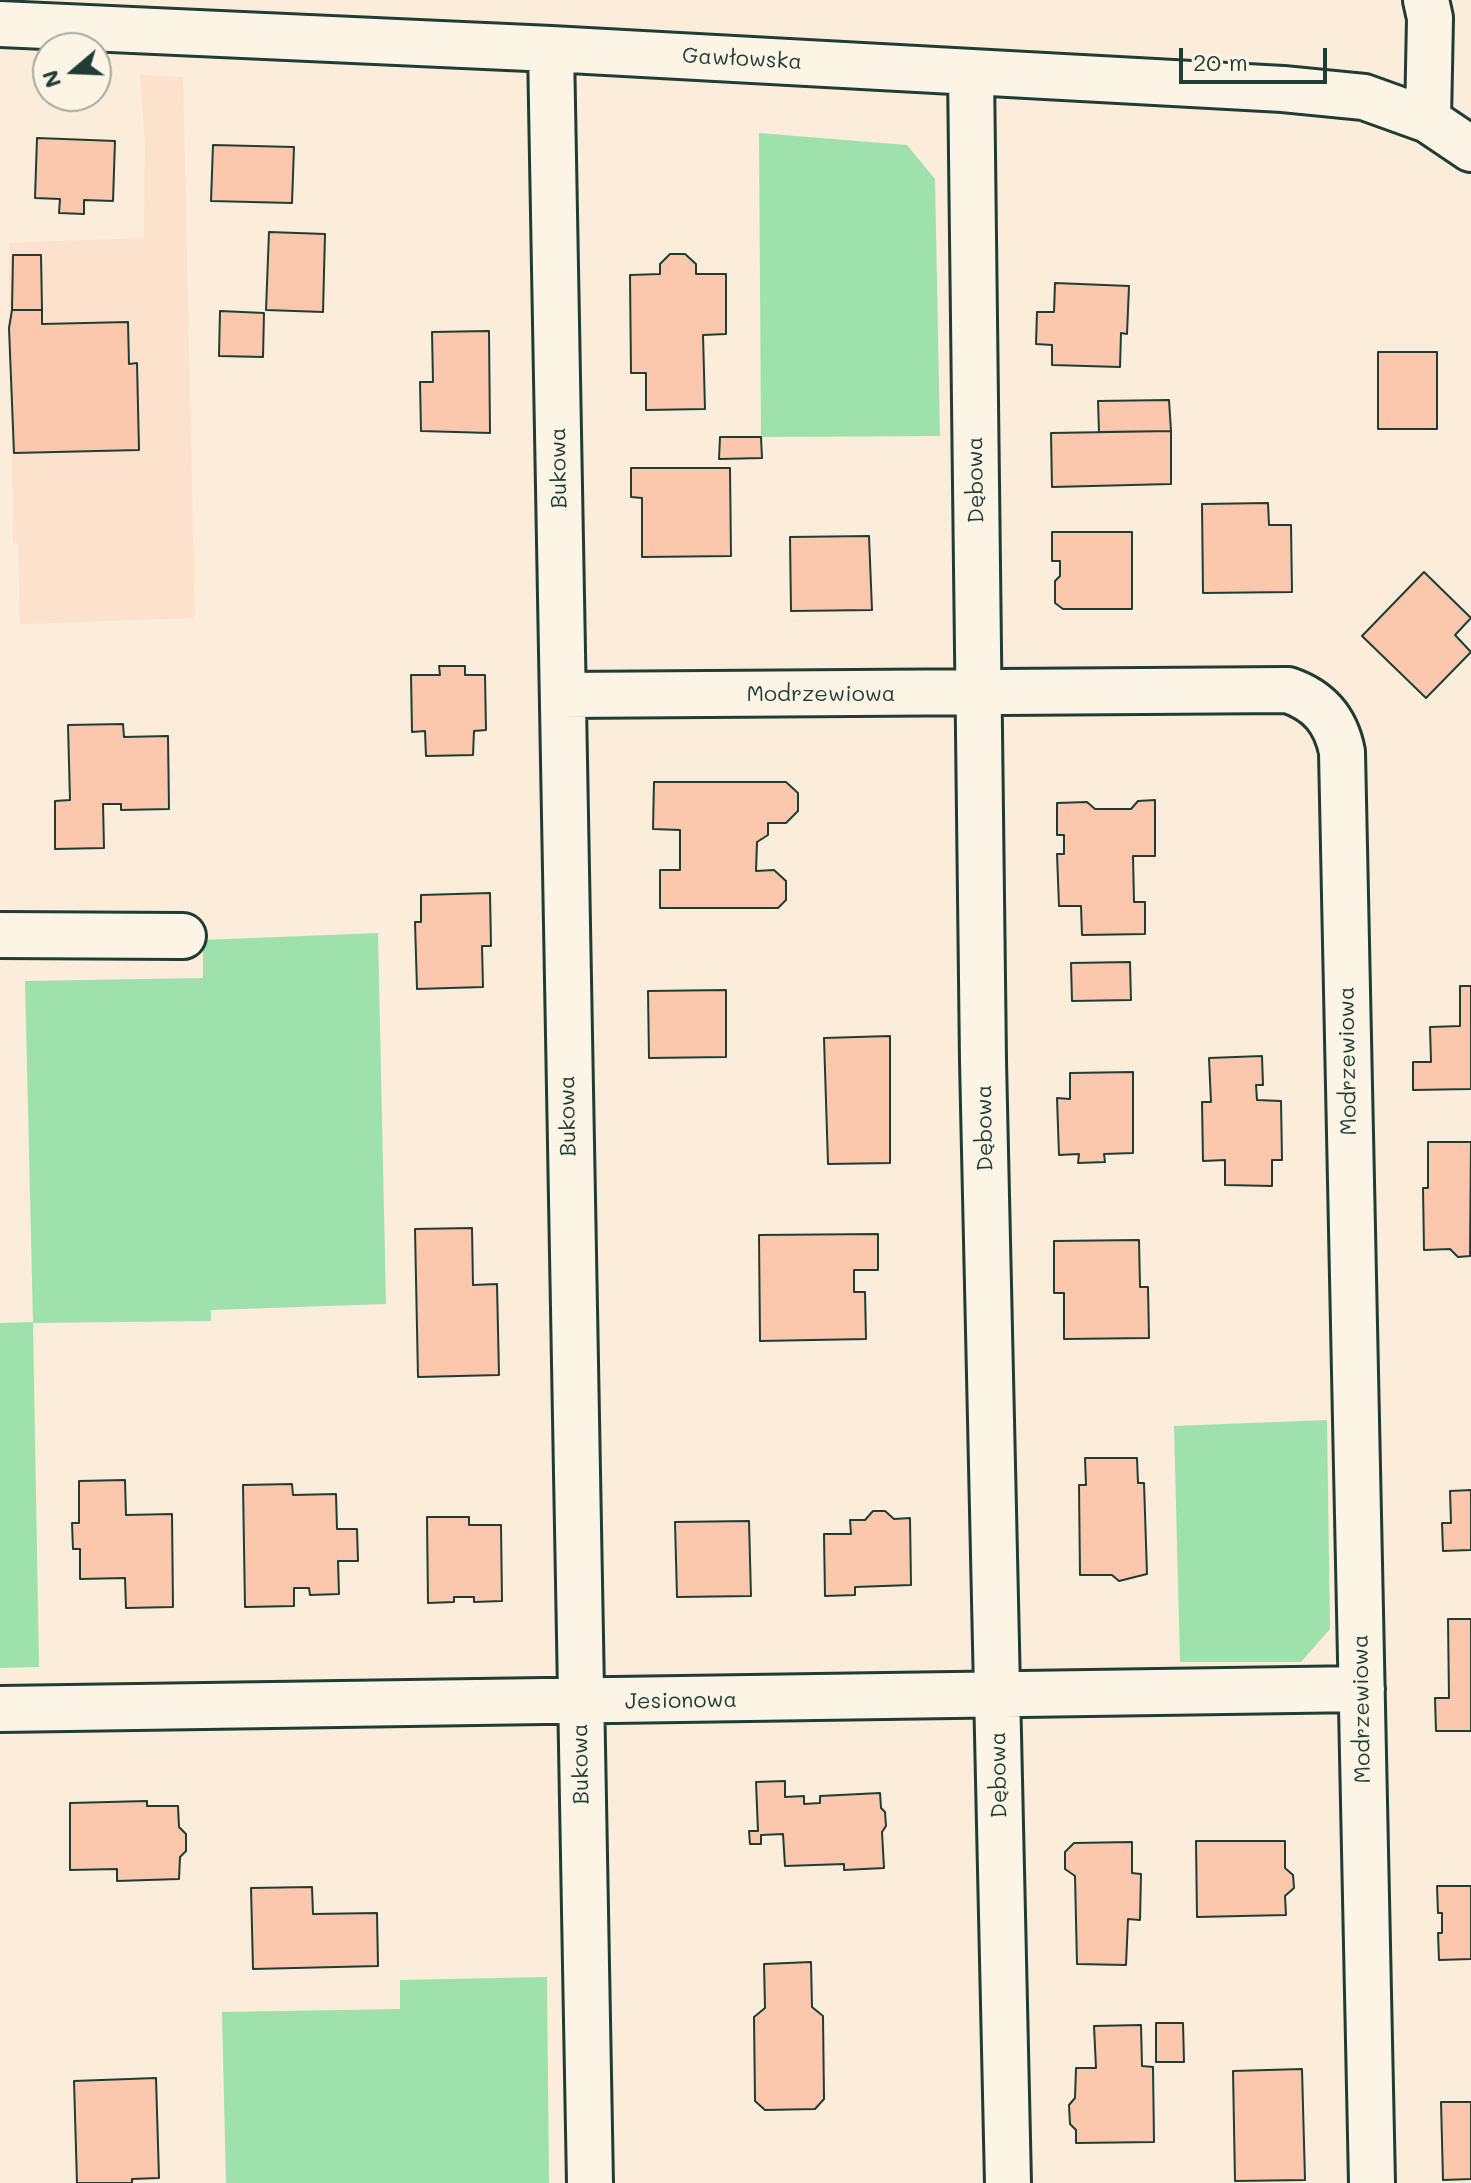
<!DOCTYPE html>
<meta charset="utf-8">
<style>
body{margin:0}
#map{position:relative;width:1471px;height:2183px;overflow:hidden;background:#fcecda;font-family:Mali,sans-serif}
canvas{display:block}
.north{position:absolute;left:32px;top:32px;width:80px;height:80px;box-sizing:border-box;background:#fcf5e5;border:2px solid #a4ab9e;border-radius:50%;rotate:251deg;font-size:22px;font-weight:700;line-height:32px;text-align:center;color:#1f3d34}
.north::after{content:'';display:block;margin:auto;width:28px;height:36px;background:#1f3d34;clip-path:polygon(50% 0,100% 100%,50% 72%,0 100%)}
.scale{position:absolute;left:1179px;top:48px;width:148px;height:36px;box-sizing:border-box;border:4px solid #1f3d34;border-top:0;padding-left:10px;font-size:24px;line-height:28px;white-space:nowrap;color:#1f3d34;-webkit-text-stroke:6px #fcf5e5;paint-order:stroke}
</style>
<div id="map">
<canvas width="1471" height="2183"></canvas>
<div class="north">N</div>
<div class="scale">20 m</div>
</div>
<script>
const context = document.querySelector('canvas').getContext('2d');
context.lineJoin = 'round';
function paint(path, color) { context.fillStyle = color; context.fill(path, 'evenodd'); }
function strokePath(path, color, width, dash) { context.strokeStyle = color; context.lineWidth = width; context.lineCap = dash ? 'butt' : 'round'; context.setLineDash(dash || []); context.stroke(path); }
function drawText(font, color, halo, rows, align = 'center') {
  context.font = font + ' Mali,sans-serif'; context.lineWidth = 6; context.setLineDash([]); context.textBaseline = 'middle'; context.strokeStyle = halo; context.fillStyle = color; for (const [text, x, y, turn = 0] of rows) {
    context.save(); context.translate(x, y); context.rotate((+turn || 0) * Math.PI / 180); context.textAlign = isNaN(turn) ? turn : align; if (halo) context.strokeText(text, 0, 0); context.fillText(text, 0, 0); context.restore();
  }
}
const built = new Path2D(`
 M 140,75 L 183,77 L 195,618 L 20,624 L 18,544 L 13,543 L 9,243 L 144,238 L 145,143 Z`);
const green = new Path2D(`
 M 759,133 L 907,145 L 935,179 L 940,436 L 761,437 Z
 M 378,933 L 386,1304 L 211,1310 L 211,1321 L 33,1323 L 39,1667 L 0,1668 L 0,1323 L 33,1322 L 25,981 L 203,978 L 203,940 Z
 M 1327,1420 L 1330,1629 L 1301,1662 L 1180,1662 L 1174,1426 Z
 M 547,1977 L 549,2183 L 226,2183 L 222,2012 L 400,2009 L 400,1980 Z`);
const building = new Path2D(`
 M 37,138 L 115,141 L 113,201 L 84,200 L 84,214 L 59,213 L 60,199 L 35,198 Z
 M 213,145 L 294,147 L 292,203 L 211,201 Z
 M 269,232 L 325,234 L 323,312 L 266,310 Z
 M 670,254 L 685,254 L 696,264 L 696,274 L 726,274 L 726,334 L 703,335 L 705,409 L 646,410 L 646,373 L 631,373 L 630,275 L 660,274 L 660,264 Z
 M 13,255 L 41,255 L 42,310 L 12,310 Z
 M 1055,283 L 1129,286 L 1127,334 L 1121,333 L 1120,367 L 1052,365 L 1052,345 L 1036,344 L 1037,312 L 1054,312 Z
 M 12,310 L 42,310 L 42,324 L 128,322 L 129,364 L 137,363 L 139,450 L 14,453 L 9,328 Z
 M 220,311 L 264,313 L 263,357 L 219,356 Z
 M 489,331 L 490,433 L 421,431 L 420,382 L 433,382 L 432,332 Z
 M 1378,352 L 1437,352 L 1437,429 L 1378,429 Z
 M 1169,400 L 1171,431 L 1099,432 L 1098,401 Z
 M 1171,431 L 1171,484 L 1052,487 L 1051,433 Z
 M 720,437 L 761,437 L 762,458 L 719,459 Z
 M 631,468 L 730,468 L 731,556 L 642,557 L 642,498 L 631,497 Z
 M 1268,503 L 1269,525 L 1291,525 L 1292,592 L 1203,593 L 1202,504 Z
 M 1052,532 L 1132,532 L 1132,609 L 1063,609 L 1055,603 L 1055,581 L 1060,576 L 1060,561 L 1052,561 Z
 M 869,536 L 872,610 L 791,611 L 790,537 Z
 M 1424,572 L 1471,618 L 1455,635 L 1471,652 L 1426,698 L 1362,636 Z
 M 439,666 L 465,666 L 465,675 L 485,675 L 486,730 L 474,731 L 473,755 L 426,756 L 425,731 L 412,732 L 411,675 L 440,675 Z
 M 123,724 L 124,737 L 168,736 L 169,809 L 121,810 L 121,804 L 103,804 L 104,848 L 55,849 L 55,801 L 70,800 L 68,725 Z
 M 654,782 L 786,782 L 798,793 L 798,811 L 786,823 L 768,823 L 768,835 L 757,842 L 756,871 L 774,870 L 786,881 L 786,900 L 778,908 L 660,908 L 660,870 L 680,870 L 680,830 L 653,829 Z
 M 1155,800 L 1155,856 L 1133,856 L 1134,902 L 1145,902 L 1145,934 L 1082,935 L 1081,906 L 1059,906 L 1057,854 L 1064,854 L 1064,835 L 1057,835 L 1057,803 L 1087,802 L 1095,809 L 1131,809 L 1138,801 Z
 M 490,893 L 491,946 L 482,946 L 483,987 L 417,989 L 415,922 L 421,922 L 421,895 Z
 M 1130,962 L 1131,1000 L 1072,1001 L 1071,963 Z
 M 1460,986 L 1471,986 L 1471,1089 L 1413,1090 L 1413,1062 L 1431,1062 L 1430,1027 L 1460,1026 Z
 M 726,990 L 726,1057 L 649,1058 L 648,991 Z
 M 890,1036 L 890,1163 L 828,1164 L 824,1038 Z
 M 1262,1056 L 1263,1085 L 1256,1085 L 1257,1100 L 1281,1101 L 1282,1160 L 1272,1160 L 1272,1186 L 1225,1185 L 1225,1160 L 1203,1161 L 1202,1102 L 1211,1102 L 1209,1058 Z
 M 1133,1072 L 1133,1153 L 1104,1154 L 1105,1162 L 1078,1163 L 1079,1154 L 1059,1155 L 1057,1098 L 1070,1099 L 1070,1073 Z
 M 1428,1142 L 1471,1142 L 1470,1256 L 1458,1257 L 1450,1249 L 1424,1250 L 1423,1188 L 1428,1188 Z
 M 472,1228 L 473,1285 L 497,1284 L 499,1375 L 418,1377 L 415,1229 Z
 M 878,1234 L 878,1270 L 854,1270 L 854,1292 L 865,1292 L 866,1339 L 760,1341 L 759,1235 Z
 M 1139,1240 L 1140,1287 L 1148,1287 L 1149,1338 L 1064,1339 L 1064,1293 L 1054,1293 L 1054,1241 Z
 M 1085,1458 L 1137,1458 L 1138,1483 L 1144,1483 L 1147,1574 L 1119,1581 L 1112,1575 L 1080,1575 L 1079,1485 L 1086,1485 Z
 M 125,1480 L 126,1515 L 172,1514 L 173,1607 L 126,1608 L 125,1578 L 80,1579 L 80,1549 L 73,1549 L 72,1523 L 79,1523 L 79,1481 Z
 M 292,1484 L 293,1495 L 336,1494 L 337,1529 L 357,1529 L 358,1561 L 338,1561 L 339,1594 L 310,1595 L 309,1588 L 294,1588 L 294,1606 L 245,1607 L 243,1485 Z
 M 1471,1490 L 1471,1550 L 1443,1551 L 1442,1523 L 1451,1523 L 1450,1491 Z
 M 873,1511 L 885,1511 L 894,1519 L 910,1518 L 911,1585 L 855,1587 L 855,1595 L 825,1596 L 824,1534 L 851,1534 L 850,1520 L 865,1520 Z
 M 427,1517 L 469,1517 L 469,1525 L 501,1525 L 502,1601 L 474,1602 L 474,1597 L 454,1597 L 454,1602 L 428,1603 Z
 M 749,1521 L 751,1596 L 677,1597 L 675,1522 Z
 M 1448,1619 L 1471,1619 L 1471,1731 L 1436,1731 L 1435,1698 L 1449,1698 Z
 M 785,1781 L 785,1797 L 804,1796 L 804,1804 L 820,1803 L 820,1796 L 880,1793 L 881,1808 L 885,1812 L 886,1826 L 882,1832 L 884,1868 L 844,1870 L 844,1864 L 785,1866 L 783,1834 L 761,1835 L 761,1844 L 750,1844 L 749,1831 L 758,1831 L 756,1782 Z
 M 147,1801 L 147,1806 L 178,1806 L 179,1827 L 186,1834 L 186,1851 L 180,1857 L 179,1879 L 117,1881 L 117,1869 L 70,1870 L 70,1803 Z
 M 1196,1841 L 1285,1841 L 1285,1868 L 1293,1875 L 1294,1888 L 1285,1896 L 1286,1915 L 1197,1917 Z
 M 1132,1842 L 1132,1873 L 1141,1874 L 1140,1920 L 1128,1919 L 1126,1965 L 1077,1964 L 1075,1876 L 1065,1869 L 1065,1852 L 1074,1843 Z
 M 1437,1886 L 1471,1886 L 1471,1959 L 1439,1960 L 1438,1933 L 1442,1933 L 1442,1913 L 1438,1913 Z
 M 312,1887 L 313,1914 L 377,1913 L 378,1966 L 253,1969 L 251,1888 Z
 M 811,1962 L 812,2007 L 823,2016 L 824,2099 L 815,2109 L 765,2110 L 755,2101 L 754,2017 L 765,2008 L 764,1964 Z
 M 1156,2023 L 1183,2023 L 1184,2062 L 1156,2062 Z
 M 1141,2025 L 1142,2066 L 1153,2067 L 1154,2142 L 1076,2143 L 1076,2130 L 1070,2124 L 1069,2105 L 1075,2098 L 1076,2068 L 1096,2068 L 1094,2026 Z
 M 1302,2069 L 1305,2180 L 1235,2181 L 1233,2071 Z
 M 156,2078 L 159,2178 L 132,2179 L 132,2183 L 77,2183 L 74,2081 Z
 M 1441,2102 L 1471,2102 L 1471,2179 L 1443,2180 Z`);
const minor = new Path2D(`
 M 1426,0 L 1430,18 L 1428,120
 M 0,24 L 551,49 L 1283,89 L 1364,97 L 1428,120 L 1471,149
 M 551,49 L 590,2183
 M 971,72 L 983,1061 L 1008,2183
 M 563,695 L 1288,690 C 1320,701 1336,721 1342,752 L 1372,2183
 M 0,935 L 183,936
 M 0,1709 L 1362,1689`);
const streetNames = [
 ["Gawłowska",742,59,3],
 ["Bukowa",559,468,-91],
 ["Dębowa",976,480,-91],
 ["Modrzewiowa",821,694],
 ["Modrzewiowa",1348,1061,-91],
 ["Bukowa",568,1116,-91],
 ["Dębowa",985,1128,-91],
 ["Jesionowa",681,1701,-1],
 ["Modrzewiowa",1362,1709,-91],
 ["Bukowa",581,1764,-91],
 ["Dębowa",999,1775,-91]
];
paint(built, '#fce1cc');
paint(green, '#9ee1ac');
paint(building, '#fcc8ad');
strokePath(building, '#1f3d34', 2);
strokePath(minor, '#1f3d34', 50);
strokePath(minor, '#fcf5e5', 44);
drawText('22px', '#1f3d34', '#fcf5e5', streetNames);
</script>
